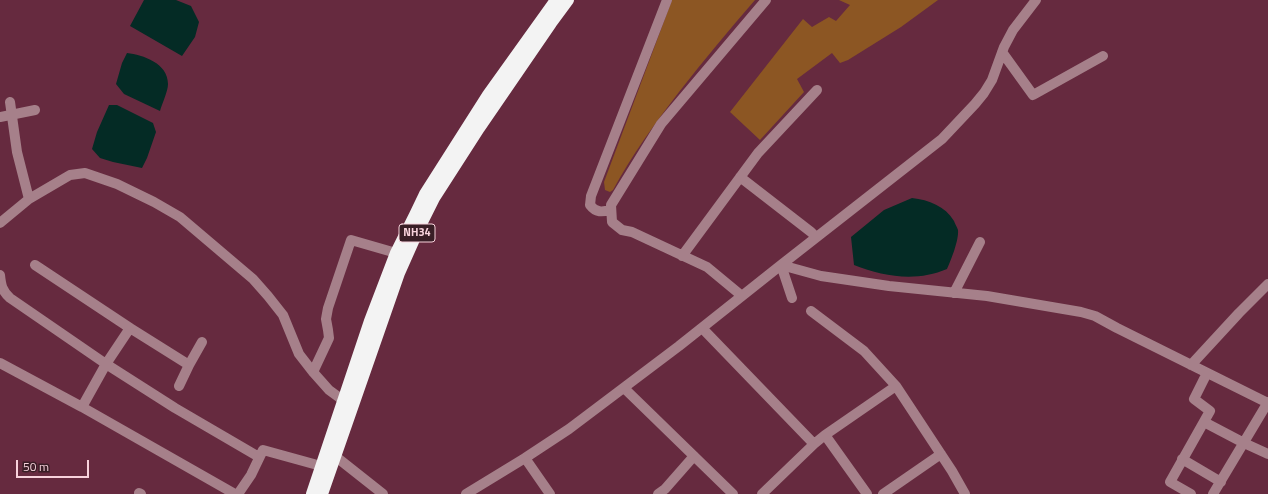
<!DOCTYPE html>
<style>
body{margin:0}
#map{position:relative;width:1268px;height:494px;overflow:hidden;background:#662a3f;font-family:"Titillium Web",sans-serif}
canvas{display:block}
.scale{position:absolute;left:16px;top:460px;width:73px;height:18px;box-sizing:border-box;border:2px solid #f8d2dc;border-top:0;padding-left:5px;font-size:12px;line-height:14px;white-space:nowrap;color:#f8d2dc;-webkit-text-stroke:3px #391e26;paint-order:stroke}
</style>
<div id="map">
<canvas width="1268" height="494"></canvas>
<div class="scale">50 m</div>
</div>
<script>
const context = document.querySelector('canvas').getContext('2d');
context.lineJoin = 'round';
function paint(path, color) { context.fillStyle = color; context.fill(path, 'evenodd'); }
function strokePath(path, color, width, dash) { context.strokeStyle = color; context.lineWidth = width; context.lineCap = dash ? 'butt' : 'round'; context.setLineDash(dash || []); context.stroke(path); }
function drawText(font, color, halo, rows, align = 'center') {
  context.font = font + ' "Titillium Web",sans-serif'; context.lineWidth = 3; context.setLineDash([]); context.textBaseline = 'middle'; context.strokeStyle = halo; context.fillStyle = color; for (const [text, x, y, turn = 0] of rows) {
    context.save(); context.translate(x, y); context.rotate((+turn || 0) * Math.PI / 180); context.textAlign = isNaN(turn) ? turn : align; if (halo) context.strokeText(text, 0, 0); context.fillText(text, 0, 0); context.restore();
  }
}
const green = new Path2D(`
 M 672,0 L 755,0 C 729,30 704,60 679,92 C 655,123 632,155 613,190 L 610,192 L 605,190 L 604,182 Z
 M 839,0 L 938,0 L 901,27 L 848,60 L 840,63 L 832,53 L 797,79 L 804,92 L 760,140 L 730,112 L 803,19 L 812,27 L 829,17 L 836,21 L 850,5 Z`);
const water = new Path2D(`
 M 144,0 L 176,0 L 191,6 L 199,22 L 195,37 L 182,56 L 130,26 Z
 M 127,53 C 143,55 168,63 168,84 C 168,91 162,104 160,111 L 124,94 L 116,84 L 122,63 Z
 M 109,105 L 117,105 L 153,123 L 156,132 L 147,158 L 142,168 L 113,162 L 100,158 L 92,149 L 97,132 Z
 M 912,198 C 929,200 945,206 954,221 C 955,224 957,227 958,230 C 959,240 951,260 947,269 C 917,282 884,277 854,265 L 851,237 L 884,210 Z`);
const minor = new Path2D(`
 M 1002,52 L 1033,95 L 1103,56
 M 10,102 L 17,152 L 29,199
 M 0,117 L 35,110
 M 740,177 L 811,232 L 816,237
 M 611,210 C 602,212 596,213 590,205 L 591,196 L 667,0
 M 0,223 L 29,199 L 70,175 L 85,173 L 117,184 L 154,202 L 180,217 L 253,279 L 268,296 L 283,315 L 299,354 L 313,372 L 329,390 L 344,401
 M 682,256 L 758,153 L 817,90
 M 35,265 L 130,328
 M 781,265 L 821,276 L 889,286 L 987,296 L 1081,312 L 1095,316 L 1117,328 L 1268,403
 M 781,265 L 792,298
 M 0,275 C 1,285 2,291 10,298 L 106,364 L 175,408 L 259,457
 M 954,293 L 980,242
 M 742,296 L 707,267 L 632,232 L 622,230 L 612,222 L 611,205 L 661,124 L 766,0
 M 811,311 L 864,351 L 896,386 L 825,435
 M 702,328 L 814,444 L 825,435 L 867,494
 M 0,363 L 82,407 L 235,494
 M 1191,365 L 1239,313 L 1268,284
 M 313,372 L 329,338 L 328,330 L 326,319 L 328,308 L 351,240 L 403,255
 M 179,386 L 189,365 L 202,342
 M 896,386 L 952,471 L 965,494
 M 624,388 L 733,494
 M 82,407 L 106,364 L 130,328 L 189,365
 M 1204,422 L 1244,443 L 1268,454
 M 335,456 L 383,494
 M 525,458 L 550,494
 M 1182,459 L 1221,482
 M 139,493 L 141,494
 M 238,494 L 251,475 L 263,450 L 321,466
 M 466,494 L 525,458 L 569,429 L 679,346 L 781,265 L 942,139 L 975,104 L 984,93 L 992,80 L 1004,47 L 1013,30 L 1036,0
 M 658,494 L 665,489 L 694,456
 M 762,494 L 814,444
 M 883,494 L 941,454
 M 1191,494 L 1170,482 L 1210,411 L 1194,399 L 1207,373
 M 1213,494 L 1268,402`);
const highway = new Path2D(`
 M 312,494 L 370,321 L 396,253 L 415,215 L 425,194 L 488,95 L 556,0
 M 322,494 L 399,273 L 419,228 L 434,198 L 479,128 L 551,23 L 568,0`);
const shields = [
 [417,233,36]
];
const shieldNames = [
 ["NH34",417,233]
];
paint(green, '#8c5623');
paint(water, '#042b25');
strokePath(minor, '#a6808a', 10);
strokePath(highway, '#f3f3f3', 12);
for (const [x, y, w] of shields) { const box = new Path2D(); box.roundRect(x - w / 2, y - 9, w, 18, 3); context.fillStyle = '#391e26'; context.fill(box); strokePath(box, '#f8d2dc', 1); }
drawText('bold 11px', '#f8d2dc', null, shieldNames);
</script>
